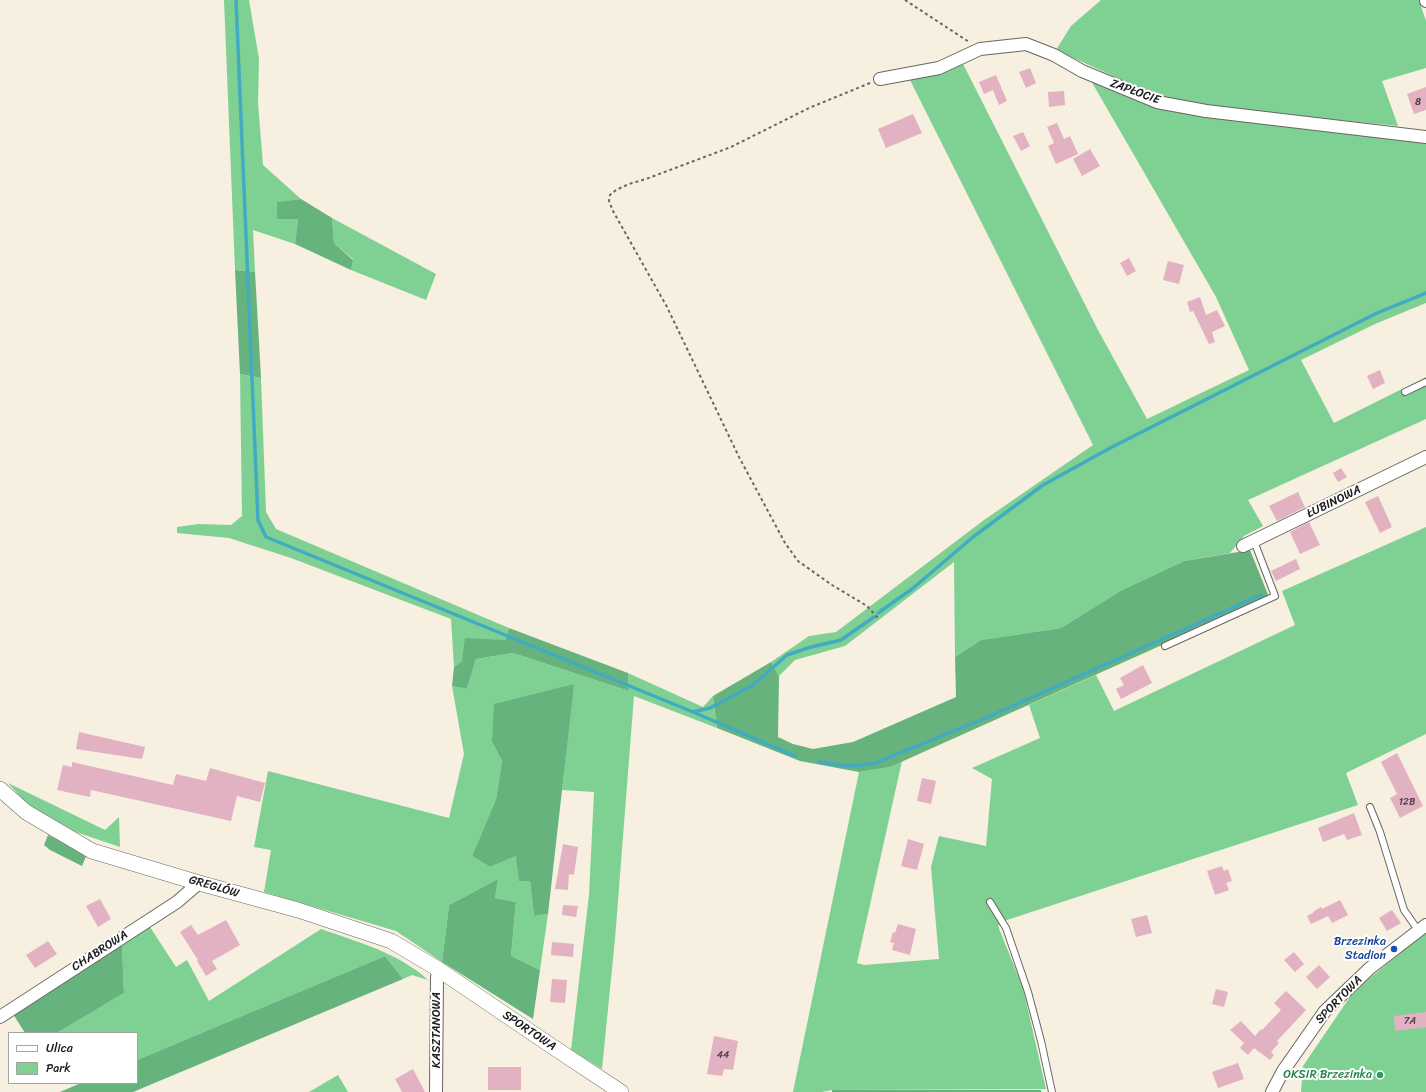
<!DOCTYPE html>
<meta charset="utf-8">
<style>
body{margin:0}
#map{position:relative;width:1426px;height:1092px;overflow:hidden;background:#f7efe0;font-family:Sriracha,sans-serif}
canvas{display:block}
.legend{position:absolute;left:8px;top:1032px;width:130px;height:52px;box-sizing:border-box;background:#fff;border:1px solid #a4a4a4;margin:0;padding:5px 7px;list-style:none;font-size:12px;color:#1c1c1c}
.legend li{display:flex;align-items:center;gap:8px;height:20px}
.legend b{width:20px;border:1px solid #a4a4a4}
</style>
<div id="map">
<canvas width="1426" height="1092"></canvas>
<ul class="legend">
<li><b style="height:5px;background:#fff"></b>Ulica</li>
<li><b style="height:11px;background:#7ed193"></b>Park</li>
</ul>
</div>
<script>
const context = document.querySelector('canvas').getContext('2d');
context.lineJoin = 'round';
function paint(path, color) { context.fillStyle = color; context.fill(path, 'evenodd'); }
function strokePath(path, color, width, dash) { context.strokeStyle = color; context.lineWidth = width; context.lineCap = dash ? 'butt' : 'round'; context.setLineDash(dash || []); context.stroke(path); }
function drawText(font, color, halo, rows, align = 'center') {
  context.font = font + ' Sriracha,sans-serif'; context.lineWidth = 4; context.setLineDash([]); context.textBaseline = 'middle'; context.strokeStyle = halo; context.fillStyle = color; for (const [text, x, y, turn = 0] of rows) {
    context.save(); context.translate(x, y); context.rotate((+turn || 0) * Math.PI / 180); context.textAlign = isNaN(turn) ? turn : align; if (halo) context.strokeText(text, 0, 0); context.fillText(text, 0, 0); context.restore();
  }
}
const green = new Path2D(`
 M 224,0 L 249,0 L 259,59 L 258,103 L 263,165 L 301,199 L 278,202 L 298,219 L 295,244 L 253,230 L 255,272 L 235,270 Z
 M 1101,0 L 1419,0 L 1426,21 L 1426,68 L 1382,81 L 1398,126 L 1217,108 L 1159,97 L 1056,50 L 1071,26 Z
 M 963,64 L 1098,330 L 1147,419 L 1249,370 L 1216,297 L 1090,79 L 1167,108 L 1426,143 L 1426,303 L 1375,324 L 1301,360 L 1334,423 L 1426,377 L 1426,419 L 1248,500 L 1263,526 L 1244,536 L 1230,553 L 1184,561 L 1122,590 L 1061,628 L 981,640 L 955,657 L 954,562 L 845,646 L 795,660 L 779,676 L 771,662 L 809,636 L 836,632 L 984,520 L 1093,445 L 910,80 Z
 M 332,218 L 436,274 L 426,300 L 351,270 L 353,259 L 334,243 Z
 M 240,374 L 261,378 L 266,512 L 276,529 L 509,628 L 505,640 L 462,661 L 454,667 L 451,619 L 291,558 L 229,538 L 177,533 L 177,527 L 199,524 L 231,525 L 242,516 Z
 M 1426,527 L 1426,734 L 1346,773 L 1358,805 L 1007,920 L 998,926 L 1023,988 L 1046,1089 L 832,1090 L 822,1092 L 793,1092 L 859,772 L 890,767 L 902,761 L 857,963 L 864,965 L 939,959 L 931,867 L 939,836 L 986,846 L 992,779 L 972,768 L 1040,738 L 1029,705 L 1096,675 L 1114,711 L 1295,625 L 1282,591 Z
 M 513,653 L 629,691 L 628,673 L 703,707 L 713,696 L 717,728 L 634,696 L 615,939 L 602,1069 L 571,1050 L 589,895 L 594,792 L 562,790 L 573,684 L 492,742 L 502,761 L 496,799 L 472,856 L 490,867 L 516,856 L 530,880 L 534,916 L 548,914 L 540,970 L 511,956 L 516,902 L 495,898 L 498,879 L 449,905 L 442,962 L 396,931 L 264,892 L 271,850 L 254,847 L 268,771 L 449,818 L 464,754 L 452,686 L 467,689 L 476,659 Z
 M 8,783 L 105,830 L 119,817 L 120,847 L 76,832 L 27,804 Z
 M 150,927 L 176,967 L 187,960 L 209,1001 L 321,929 C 358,942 399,953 428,980 L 412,975 L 403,979 L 385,956 L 137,1060 L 137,1033 L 57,1033 L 124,993 L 122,945 Z
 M 1426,932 L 1426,1092 L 1301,1092 L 1303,1066 L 1354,991 Z
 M 338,1075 L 348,1092 L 309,1092 Z`);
const forest = new Path2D(`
 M 301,199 L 332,218 L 334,243 L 353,260 L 351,270 L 295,244 L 298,219 L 277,219 L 277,202 Z
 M 235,270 L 255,272 L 261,378 L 240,374 Z
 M 1250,550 L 1269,597 L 890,767 L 859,772 L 800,761 L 717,728 L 713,696 L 771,662 L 779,676 L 778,737 L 793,744 L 813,749 L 853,742 L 956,697 L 955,657 L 981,640 L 1061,628 L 1122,590 L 1184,561 Z
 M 509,628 L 628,673 L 629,691 L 513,653 L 476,659 L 467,689 L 452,686 L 454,667 L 462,661 L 465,638 L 505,640 Z
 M 574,684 L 548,914 L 534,916 L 530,881 L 519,881 L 516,856 L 490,867 L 472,856 L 496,799 L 502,761 L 492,742 L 494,704 Z
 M 48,835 L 87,854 L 82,866 L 50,850 L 44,845 Z
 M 498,879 L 495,898 L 516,902 L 511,956 L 540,970 L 533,1019 L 442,962 L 449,905 Z
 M 122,945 L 124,993 L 57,1033 L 25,1033 L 13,1014 Z
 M 385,956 L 403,979 L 133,1092 L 60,1092 L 81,1083 L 137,1083 L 137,1060 Z
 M 832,1090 L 1041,1090 L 1041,1092 L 832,1092 Z`);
const stream = new Path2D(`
 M 236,0 L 258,520 L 266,537 L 693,712 L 710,708 L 753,685 L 787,655 L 811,647 L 841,640 L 874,617
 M 878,613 L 912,589 L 973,537 L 1043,485 L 1112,447 L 1377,313 L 1426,293
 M 693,712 L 795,756
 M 819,762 L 846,766 L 873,764 L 988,717 L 1261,595`);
const building = new Path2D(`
 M 1030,68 L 1036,83 L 1026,88 L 1019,72 Z
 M 996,75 L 1007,101 L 999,105 L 993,90 L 984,94 L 979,82 Z
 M 1426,87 L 1426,110 L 1414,114 L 1407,94 Z
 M 1064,91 L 1065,105 L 1049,107 L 1048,92 Z
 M 913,114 L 922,133 L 886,148 L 878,129 Z
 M 1057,123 L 1064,139 L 1070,136 L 1078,154 L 1056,164 L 1048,146 L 1054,143 L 1047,127 Z
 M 1023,132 L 1030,146 L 1021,151 L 1013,136 Z
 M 1090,149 L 1100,166 L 1082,176 L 1073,159 Z
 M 1129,258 L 1136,271 L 1127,276 L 1120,263 Z
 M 1168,261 L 1184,265 L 1179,284 L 1163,280 Z
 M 1200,297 L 1206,315 L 1217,310 L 1225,326 L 1212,332 L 1215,342 L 1209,344 L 1193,311 L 1190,312 L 1187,302 Z
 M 1380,370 L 1385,383 L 1373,389 L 1367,376 Z
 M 1341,468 L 1347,477 L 1338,482 L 1333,473 Z
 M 1298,492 L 1305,507 L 1277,521 L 1269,506 Z
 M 1378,496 L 1392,527 L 1380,533 L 1365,502 Z
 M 1309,522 L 1320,545 L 1300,554 L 1290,532 Z
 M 1296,559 L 1300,569 L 1276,581 L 1271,571 Z
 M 1143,665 L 1152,683 L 1121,699 L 1116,689 L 1124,685 L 1120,678 Z
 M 79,732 L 145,747 L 142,759 L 76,749 Z
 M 1397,753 L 1423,806 L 1400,818 L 1390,798 L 1397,794 L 1381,762 Z
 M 72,762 L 173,785 L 176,774 L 206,781 L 210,768 L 265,783 L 260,802 L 237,796 L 231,821 L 91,790 L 90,797 L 57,790 L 63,765 L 72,767 Z
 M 922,778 L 936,781 L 931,804 L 917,801 Z
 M 1354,813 L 1362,835 L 1347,840 L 1344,834 L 1323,842 L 1318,828 Z
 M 908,839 L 924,844 L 917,870 L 901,866 Z
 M 563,844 L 578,847 L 574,875 L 569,874 L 568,890 L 555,889 Z
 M 1222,866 L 1224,871 L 1228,869 L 1232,881 L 1226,883 L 1229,890 L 1215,895 L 1207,871 Z
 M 100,899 L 111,919 L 98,927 L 86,906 Z
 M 1340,900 L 1348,915 L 1332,923 L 1328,916 L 1311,924 L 1307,916 L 1313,913 L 1313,912 L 1321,907 L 1322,909 Z
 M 563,905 L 578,906 L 576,917 L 562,915 Z
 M 1392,910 L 1401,923 L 1387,931 L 1379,918 Z
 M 1147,915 L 1152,933 L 1136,937 L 1131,919 Z
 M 226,920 L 240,945 L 212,961 L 217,969 L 206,976 L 197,961 L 198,960 L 180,932 L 191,925 L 198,935 Z
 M 898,924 L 916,929 L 910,955 L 892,950 L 894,943 L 890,942 L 893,932 L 895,933 Z
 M 48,941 L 57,954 L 35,968 L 26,955 Z
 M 552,942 L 574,944 L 573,957 L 551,955 Z
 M 1294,952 L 1304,964 L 1295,972 L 1284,960 Z
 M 1319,965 L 1330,977 L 1317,989 L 1306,977 Z
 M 552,979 L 567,980 L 565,1003 L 550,1002 Z
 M 1216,989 L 1228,992 L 1224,1007 L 1212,1004 Z
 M 1286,991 L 1306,1010 L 1277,1041 L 1279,1043 L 1271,1052 L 1274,1055 L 1270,1060 L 1254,1048 L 1248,1055 L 1240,1048 L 1244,1043 L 1230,1030 L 1241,1021 L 1255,1036 L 1261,1029 L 1262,1030 L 1281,1010 L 1274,1003 Z
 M 1426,1012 L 1426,1027 L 1395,1031 L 1394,1016 Z
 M 714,1036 L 738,1041 L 733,1070 L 724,1069 L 722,1076 L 707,1074 Z
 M 1238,1063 L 1244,1079 L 1218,1088 L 1212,1072 Z
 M 488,1067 L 521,1067 L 521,1090 L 488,1090 Z
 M 413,1069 L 425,1092 L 402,1092 L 395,1079 Z`);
const path = new Path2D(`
 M 905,0 L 969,42
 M 870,83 L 809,108 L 731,147 L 646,179 L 629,184 L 616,190 L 610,195 L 609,201 L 613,211 L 667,307 L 739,457 L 785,543 L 798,561 L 832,585 L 867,606 L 878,618`);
const service = new Path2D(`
 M 1405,392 L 1426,382
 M 1165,646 L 1275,596 L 1254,541
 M 1370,807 L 1380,832 L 1404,910 L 1418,930
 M 990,902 L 1006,928 L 1028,992 L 1041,1041 L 1052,1092`);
const minor = new Path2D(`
 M 1426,0 L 1426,1
 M 880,79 L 939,68 L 980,49 L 1026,44 L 1054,55 L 1082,71 L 1157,102 L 1206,111 L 1426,137
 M 1243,546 L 1426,457
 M 0,1017 L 177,902 L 199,883
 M 436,1092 L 437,978 L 438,969
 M 1272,1092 L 1283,1071 L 1325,1011 L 1370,968 L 1426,925`);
const tertiary = new Path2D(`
 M 0,789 L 26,812 L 92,851 L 199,883 L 298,910 L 391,941 L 438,969 L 550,1045 L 621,1092`);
const markers = [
 [1394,949,4,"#1a4fb4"],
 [1380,1075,4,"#2e9e5b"]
];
const numberNames = [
 ["8",1418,102],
 ["12B",1407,802],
 ["7A",1410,1021],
 ["44",723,1055]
];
const streetNames = [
 ["ZAPŁOCIE",1135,92,20],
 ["ŁUBINOWA",1334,502,-26],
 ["GREGLÓW",214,887,16],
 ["CHABROWA",100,951,-33],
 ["SPORTOWA",1339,1000,-46],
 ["KASZTANOWA",437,1030,-90],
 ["SPORTOWA",529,1031,34]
];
const transitNames = [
 ["Brzezinka",1386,942],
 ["Stadion",1386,956]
];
const leisureNames = [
 ["OKSIR Brzezinka",1372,1075]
];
paint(green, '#7ed193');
paint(forest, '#66b37d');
strokePath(stream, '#42abc2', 3.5);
paint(building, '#e2b2c3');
strokePath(service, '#696661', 8);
strokePath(minor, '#696661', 14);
strokePath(tertiary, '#696661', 16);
strokePath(path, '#696661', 2, [3, 3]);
strokePath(service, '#fff', 6);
strokePath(minor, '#fff', 12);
strokePath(tertiary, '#fff', 15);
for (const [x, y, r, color] of markers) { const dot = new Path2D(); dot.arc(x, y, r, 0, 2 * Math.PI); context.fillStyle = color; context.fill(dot); strokePath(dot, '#fff', 1.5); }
drawText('10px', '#4e4246', null, numberNames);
drawText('12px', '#1c1c1c', '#fff', streetNames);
drawText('12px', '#164399', '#fff', transitNames, 'right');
drawText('12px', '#27864d', '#fff', leisureNames, 'right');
</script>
